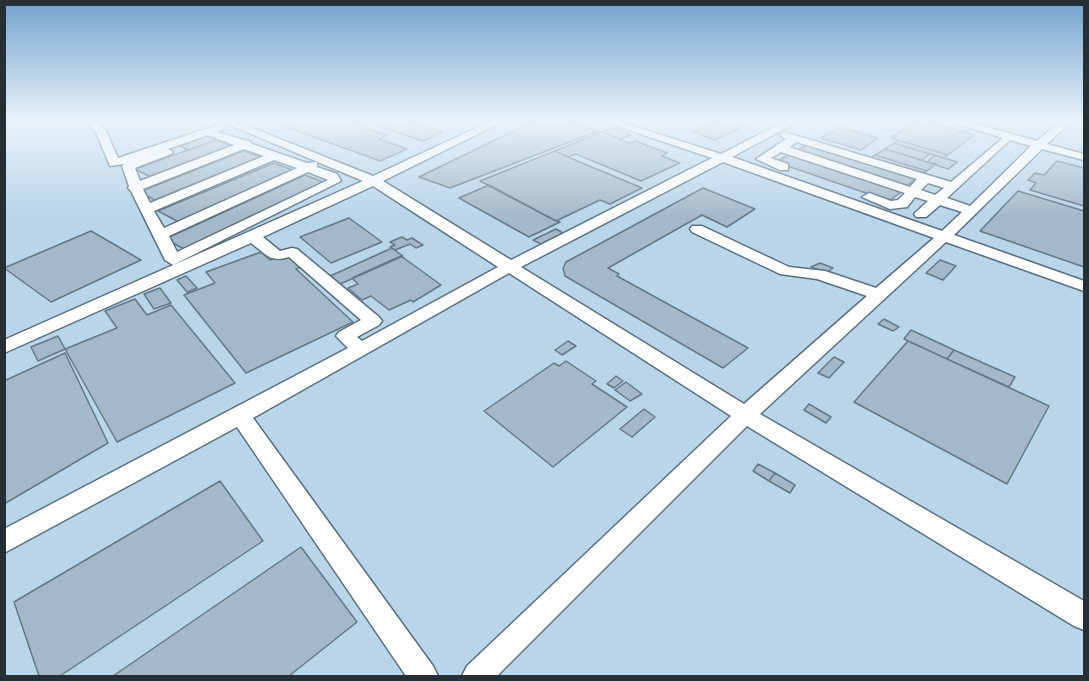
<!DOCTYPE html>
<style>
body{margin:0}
#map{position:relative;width:1089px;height:681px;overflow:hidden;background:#cbe2f4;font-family:"PT Sans",sans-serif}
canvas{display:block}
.frame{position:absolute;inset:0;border:6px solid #262f35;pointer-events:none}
</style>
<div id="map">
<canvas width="1089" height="681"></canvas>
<div class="frame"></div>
</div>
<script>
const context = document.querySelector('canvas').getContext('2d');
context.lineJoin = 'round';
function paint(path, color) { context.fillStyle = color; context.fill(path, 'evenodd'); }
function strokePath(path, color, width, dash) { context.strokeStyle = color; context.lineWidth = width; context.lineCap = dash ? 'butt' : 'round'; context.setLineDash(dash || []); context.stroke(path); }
const built = new Path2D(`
 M 5,122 L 1084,122 L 1084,676 L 5,676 Z`);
const building = new Path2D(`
 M 273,122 L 369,122 L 359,126 L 387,135 L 379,139 L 407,149 L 380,161 Z
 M 372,122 L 411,122 L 442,132 L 423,141 L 369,123 Z
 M 532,122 L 565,122 L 598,131 L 450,188 L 419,177 Z
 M 716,122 L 753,122 L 715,140 L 694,132 Z
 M 916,122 L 938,122 L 935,124 L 974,135 L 948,155 L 891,138 Z
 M 840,127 L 878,138 L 861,150 L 821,138 Z
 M 613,128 L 631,135 L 620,139 L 602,132 Z
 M 602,132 L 629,143 L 635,141 L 667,153 L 662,156 L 680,163 L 641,181 L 576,154 L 568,157 L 555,151 Z
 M 208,136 L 216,140 L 188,150 L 180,146 Z
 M 216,140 L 235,147 L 153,178 L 135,169 Z
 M 898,140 L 948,155 L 944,158 L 894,143 Z
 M 894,143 L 930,154 L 922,160 L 885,149 Z
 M 808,144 L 916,179 L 905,187 L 796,151 Z
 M 885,149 L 927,162 L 936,164 L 927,171 L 875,155 Z
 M 243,151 L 264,158 L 159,202 L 139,192 Z
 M 555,151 L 568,157 L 642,188 L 610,204 L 600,200 L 556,221 L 480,181 Z
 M 790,154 L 901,192 L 889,201 L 776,162 Z
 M 875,155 L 927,171 L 923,174 L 870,158 Z
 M 935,155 L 957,162 L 948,169 L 927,162 Z
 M 1057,161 L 1084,168 L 1084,206 L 1030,190 L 1036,183 L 1028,180 L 1035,173 L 1044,175 Z
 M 274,163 L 295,171 L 179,222 L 158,211 Z
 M 305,175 L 328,184 L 188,251 L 165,239 Z
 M 489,185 L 556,221 L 560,222 L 529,237 L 459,198 Z
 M 703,188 L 755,209 L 727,227 L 702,215 L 608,268 L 619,274 L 617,276 L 748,348 L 723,368 L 565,276 L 563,268 L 566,262 Z
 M 1018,191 L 1084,211 L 1084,267 L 980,231 Z
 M 349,218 L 382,242 L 331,263 L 300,237 Z
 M 556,229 L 563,233 L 541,244 L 533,240 Z
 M 91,231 L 141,260 L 51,302 L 4,268 Z
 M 402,237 L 407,240 L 412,238 L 423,245 L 416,248 L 410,244 L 395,250 L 390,247 L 395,245 L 390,242 Z
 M 392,248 L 403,256 L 338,285 L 328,277 Z
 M 261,252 L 270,260 L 286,254 L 300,267 L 296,269 L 353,322 L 246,373 L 184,295 L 215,283 L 206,272 Z
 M 401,256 L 441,285 L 413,302 L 411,300 L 389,310 L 371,296 L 362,300 L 348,288 L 358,284 L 352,278 Z
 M 940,260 L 956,266 L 943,280 L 926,273 Z
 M 820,263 L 833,268 L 826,273 L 811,267 Z
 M 186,276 L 197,288 L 187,292 L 177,280 Z
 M 160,288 L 171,303 L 154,309 L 144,294 Z
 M 135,299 L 147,315 L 171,305 L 235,383 L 117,442 L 65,349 L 117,328 L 105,311 Z
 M 884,319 L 899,327 L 893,331 L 878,324 Z
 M 911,330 L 954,350 L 947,359 L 904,339 Z
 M 58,336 L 65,349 L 38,361 L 31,347 Z
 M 568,341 L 576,346 L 562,355 L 555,350 Z
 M 908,341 L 1049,406 L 1007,484 L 854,402 Z
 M 954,350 L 1015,377 L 1009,387 L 947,359 Z
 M 65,353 L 108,443 L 4,504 L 4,381 Z
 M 834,357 L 844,362 L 829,378 L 818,373 Z
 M 566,361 L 596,381 L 592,384 L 627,407 L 553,467 L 484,411 L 554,363 L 559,366 Z
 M 616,376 L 623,381 L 614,388 L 607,384 Z
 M 626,382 L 642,394 L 630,401 L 615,390 Z
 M 809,404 L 831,417 L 826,423 L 804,410 Z
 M 644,409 L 655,417 L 632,437 L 620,429 Z
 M 758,464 L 775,473 L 769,481 L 753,471 Z
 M 775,473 L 795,485 L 790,493 L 769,481 Z
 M 220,481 L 263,541 L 60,676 L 39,676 L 14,602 Z
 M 301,547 L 357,622 L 289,676 L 113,676 Z`);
const minor = new Path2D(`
 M 86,122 L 97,122 L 106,131 L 118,158 L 221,124 L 226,127 L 217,132 L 251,142 L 252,144 L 307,163 L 317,162 L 317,167 L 337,174 L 341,181 L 173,265 L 165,260 L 131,191 L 128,188 L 129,186 L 122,166 L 124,164 L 110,166 L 96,132 ZM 208,135 L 234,145 L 140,181 L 135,168 L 171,154 L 173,152 L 168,149 ZM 244,149 L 264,156 L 150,203 L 143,189 ZM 274,160 L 297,168 L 164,228 L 154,211 ZM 308,172 L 328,180 L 177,252 L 169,236 Z
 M 223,122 L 237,122 L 373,176 L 489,122 L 502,122 L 383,181 L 511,260 L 712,158 L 605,122 L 620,122 L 721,154 L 784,122 L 797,122 L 732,157 L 942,231 L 962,212 L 940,205 L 926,217 L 916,217 L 914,214 L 928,201 L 915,197 L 907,207 L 890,209 L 862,197 L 869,193 L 891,201 L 898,200 L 905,193 L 781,152 L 771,158 L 788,164 L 788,170 L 780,170 L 756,159 L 786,139 L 779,135 L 784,132 L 951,182 L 1003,138 L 951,122 L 968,122 L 1037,141 L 1060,122 L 1071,122 L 1047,144 L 1084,154 L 1084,160 L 1042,149 L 954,235 L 1084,281 L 1084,291 L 946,242 L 760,414 L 1084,601 L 1084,630 L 1074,626 L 747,426 L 497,676 L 462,676 L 467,666 L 731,416 L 509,273 L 253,418 L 433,666 L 438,676 L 406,676 L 237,427 L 4,553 L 4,529 L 348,348 L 336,336 L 339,332 L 361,320 L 289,257 C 270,263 266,254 251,243 L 4,353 L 4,340 L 363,181 ZM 1010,140 L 1031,146 L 970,206 L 947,198 ZM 797,142 L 917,179 L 910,187 L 789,147 ZM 723,162 L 934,238 L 876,288 L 825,271 L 789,267 L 702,226 L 692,226 L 690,229 L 692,232 L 780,274 L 817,279 L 867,296 L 744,404 L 521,267 ZM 928,183 L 944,188 L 935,195 L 921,190 ZM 373,186 L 498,267 L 362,341 L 357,337 L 379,325 L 382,321 L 379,317 L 297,249 L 292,248 L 280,251 L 263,237 Z`);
paint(built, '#b8d5ea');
paint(building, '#a3b9ca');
strokePath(building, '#637988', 1.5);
strokePath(minor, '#5a6f7e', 3);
paint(minor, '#fff');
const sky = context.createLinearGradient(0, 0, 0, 217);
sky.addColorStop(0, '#72a3ce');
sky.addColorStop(0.56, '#e8f2fa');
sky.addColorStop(1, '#e8f2fa00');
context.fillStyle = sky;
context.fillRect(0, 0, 1089, 217);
</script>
